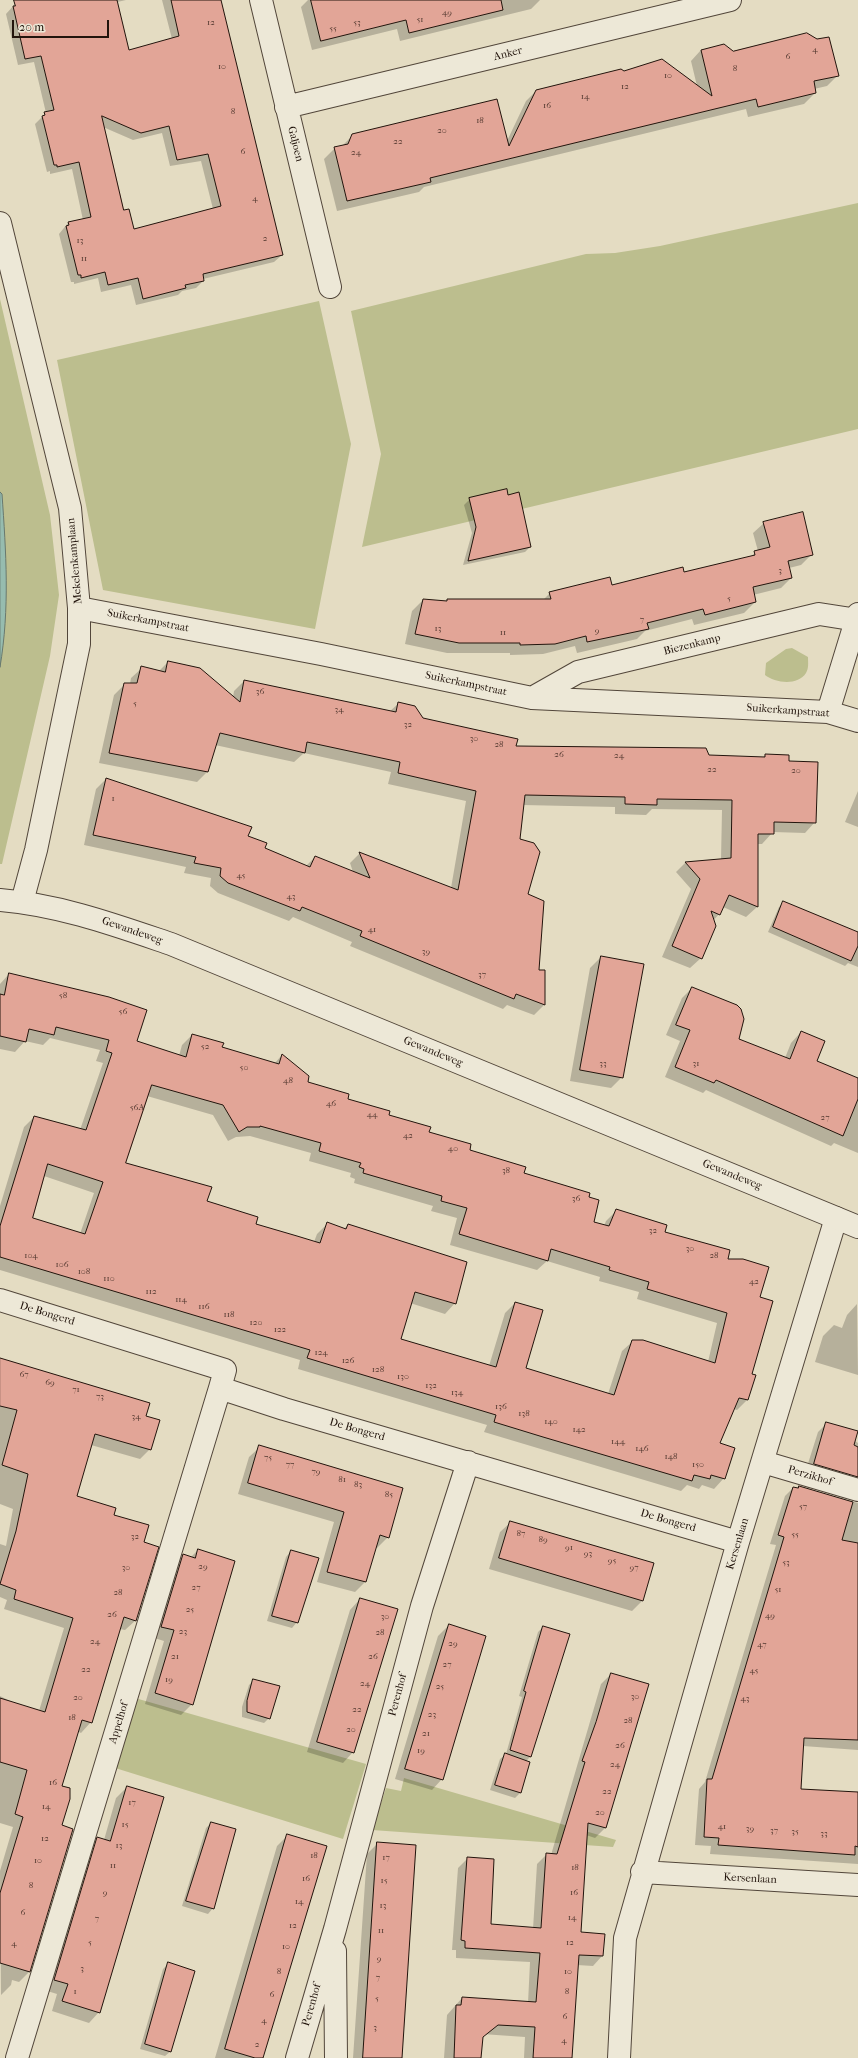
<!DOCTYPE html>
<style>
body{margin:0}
#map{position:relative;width:858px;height:2058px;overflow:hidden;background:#e4dcc2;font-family:"IM FELL French Canon",serif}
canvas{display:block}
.scale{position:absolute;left:12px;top:20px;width:97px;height:18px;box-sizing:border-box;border:2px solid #22140c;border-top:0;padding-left:5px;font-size:12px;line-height:14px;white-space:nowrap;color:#22140c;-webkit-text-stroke:3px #ede8d7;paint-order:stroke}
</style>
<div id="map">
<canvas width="858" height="2058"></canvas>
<div class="scale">20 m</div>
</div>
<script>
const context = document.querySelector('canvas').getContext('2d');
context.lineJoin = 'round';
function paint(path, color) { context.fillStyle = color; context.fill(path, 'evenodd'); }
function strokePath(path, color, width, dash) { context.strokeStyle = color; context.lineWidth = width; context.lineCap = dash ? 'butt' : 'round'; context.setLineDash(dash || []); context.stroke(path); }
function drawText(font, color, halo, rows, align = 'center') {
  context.font = font + ' "IM FELL French Canon",serif'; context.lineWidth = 3; context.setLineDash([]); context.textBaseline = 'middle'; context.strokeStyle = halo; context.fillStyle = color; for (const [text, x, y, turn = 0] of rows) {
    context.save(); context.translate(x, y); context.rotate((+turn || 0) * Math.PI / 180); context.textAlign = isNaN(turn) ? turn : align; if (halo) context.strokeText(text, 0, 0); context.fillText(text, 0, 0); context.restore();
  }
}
const green = new Path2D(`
 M 858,203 L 858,429 L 362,547 L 381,454 L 351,311 L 586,254 L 615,253 L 660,246 Z
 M 0,299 L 50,515 L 59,595 L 50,656 L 2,864 L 0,864 Z
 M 319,301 L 351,444 L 315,629 L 103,590 L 57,360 Z
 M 792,648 L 808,657 C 808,663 809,668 806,673 C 798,686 775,683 765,675 L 766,663 L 786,649 Z
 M 135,1698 L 366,1764 L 343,1839 L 112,1767 Z
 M 404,1778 L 616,1840 L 613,1847 L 372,1830 L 386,1788 L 401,1791 Z`);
const water = new Path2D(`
 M 0,492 L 2,494 C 6,552 10,608 0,667 Z`);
const shadow = new Path2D(`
 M 30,0 L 71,0 L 129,51 L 172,39 L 162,0 L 220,0 L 282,255 L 274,262 L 203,279 L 203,281 L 196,288 L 182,291 L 178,295 L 136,305 L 131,285 L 101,292 L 98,278 L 74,284 L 74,282 L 71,282 L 59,234 L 68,223 L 83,220 L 72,169 L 50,174 L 50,171 L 47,172 L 35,124 L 46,113 L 34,62 L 18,65 L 6,14 L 15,4 ZM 103,127 L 133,140 L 162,133 L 170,166 L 201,161 L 213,209 L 133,230 L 124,211 Z
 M 112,0 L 126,0 L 113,3 Z
 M 308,0 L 540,0 L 531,9 L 400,41 L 397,29 L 312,50 L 301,7 Z
 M 701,50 L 733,52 L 838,75 L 827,86 L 814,89 L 815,93 L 804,104 L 748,117 L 746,109 L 424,187 L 419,192 L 337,211 L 324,159 L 335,148 L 341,147 L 353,135 L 507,141 L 526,101 L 537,90 L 624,72 L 697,86 L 691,61 Z
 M 507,496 L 530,547 L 525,552 L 463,565 L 472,533 L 464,505 L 470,499 Z
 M 764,523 L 812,554 L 801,565 L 789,568 L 791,578 L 781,588 L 753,595 L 755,602 L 744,613 L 694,625 L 692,619 L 645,631 L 637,639 L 577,653 L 575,646 L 543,654 L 510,655 L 510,653 L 447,653 L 405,644 L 412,611 L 423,600 L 446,602 L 448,600 L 543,600 L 550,593 L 612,586 L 683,573 L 750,557 L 758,551 L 753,533 Z
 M 168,662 L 233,697 L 234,691 L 244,681 L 389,712 L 399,703 L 422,719 L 515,747 L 762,758 L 765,755 L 788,762 L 815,822 L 805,833 L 773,832 L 762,844 L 757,844 L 757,907 L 746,917 L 723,907 L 719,914 L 713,921 L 701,958 L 690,968 L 662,957 L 691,889 L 676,872 L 686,862 L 721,860 L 722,810 L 652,809 L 646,815 L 615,814 L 615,807 L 523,805 L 519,840 L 538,971 L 544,971 L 544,1005 L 534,1015 L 507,1005 L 503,1009 L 350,946 L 352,942 L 293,917 L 289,921 L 218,893 L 210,886 L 211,878 L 184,873 L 186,867 L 84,845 L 96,789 L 106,779 L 247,836 L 264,849 L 306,866 L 315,857 L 353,872 L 350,863 L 360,853 L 451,888 L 466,801 L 388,784 L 391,772 L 304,753 L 294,762 L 215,745 L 207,772 L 197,782 L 99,763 L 114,695 L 125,684 L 130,684 L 131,678 L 142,668 L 159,671 Z
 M 858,791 L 858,827 L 845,822 Z
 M 784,902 L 858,933 L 858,967 L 848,963 L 845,966 L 768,932 L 779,907 Z
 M 601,957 L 622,1077 L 611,1088 L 570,1081 L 590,968 Z
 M 9,974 L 136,1042 L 179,1056 L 182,1045 L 192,1035 L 221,1048 L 274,1064 L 282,1055 L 306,1083 L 523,1174 L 588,1198 L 593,1222 L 604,1226 L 606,1221 L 617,1210 L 726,1260 L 759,1298 L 747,1400 L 737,1410 L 734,1409 L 719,1444 L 724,1478 L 714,1489 L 702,1485 L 699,1489 L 687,1485 L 681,1491 L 484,1432 L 487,1425 L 298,1369 L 300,1360 L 0,1270 L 0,1206 L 24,1127 L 34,1117 L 80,1130 L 103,1063 L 96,1061 L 100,1050 L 50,1038 L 43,1045 L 25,1041 L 15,1052 L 0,1049 L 0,984 ZM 147,1096 L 213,1115 L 228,1141 L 236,1137 L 250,1136 L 311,1153 L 309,1161 L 351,1173 L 350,1177 L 355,1179 L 354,1183 L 433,1206 L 431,1211 L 457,1218 L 450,1245 L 537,1270 L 547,1261 L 600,1277 L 599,1281 L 639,1292 L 637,1299 L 717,1323 L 708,1362 L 633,1341 L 622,1351 L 608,1394 L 524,1369 L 515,1303 L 505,1313 L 489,1366 L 400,1339 L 410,1303 L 445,1314 L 455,1303 L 348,1225 L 344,1229 L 327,1224 L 317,1234 L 314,1242 L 255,1224 L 125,1164 ZM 44,1176 L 94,1193 L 80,1234 L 31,1219 Z
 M 692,988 L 738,1040 L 785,1058 L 791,1043 L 801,1032 L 816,1062 L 858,1079 L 858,1153 L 834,1143 L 831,1146 L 706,1090 L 703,1093 L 665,1077 L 680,1041 L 666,1035 L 682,998 Z
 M 857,1304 L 858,1375 L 815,1362 L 823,1336 L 834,1325 L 842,1328 L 847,1315 Z
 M 0,1359 L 145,1417 L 150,1449 L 140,1459 L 91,1445 L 75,1497 L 113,1516 L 143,1543 L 136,1620 L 125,1630 L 120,1629 L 91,1722 L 81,1733 L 77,1731 L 61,1786 L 61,1826 L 72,1829 L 29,1972 L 19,1982 L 12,1980 L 11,1985 L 1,1995 L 0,1871 L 13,1827 L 0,1823 L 0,1696 L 18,1705 L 39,1711 L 64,1628 L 4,1609 L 7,1600 L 0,1597 L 0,1544 L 6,1546 L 13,1509 L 0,1504 Z
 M 827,1423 L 858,1443 L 858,1490 L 805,1473 L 818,1432 Z
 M 260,1447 L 388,1537 L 377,1548 L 375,1547 L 365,1582 L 355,1592 L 317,1582 L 334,1522 L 238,1494 L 249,1457 Z
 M 800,1487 L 858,1503 L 858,1750 L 803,1746 L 800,1789 L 858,1793 L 858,1864 L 710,1854 L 711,1846 L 695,1845 L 699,1789 L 705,1782 L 776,1545 L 770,1544 L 785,1496 L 793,1488 L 798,1489 Z
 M 511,1522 L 642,1601 L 632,1611 L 489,1569 L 500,1532 Z
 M 198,1550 L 192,1704 L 181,1715 L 145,1704 L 164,1641 L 151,1637 L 172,1566 L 183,1555 L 190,1558 Z
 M 291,1551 L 297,1622 L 292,1628 L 267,1621 L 286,1557 Z
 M 360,1599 L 353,1752 L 343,1763 L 307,1752 L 350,1610 Z
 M 449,1625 L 442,1779 L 432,1790 L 395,1779 L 438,1636 Z
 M 543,1627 L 531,1756 L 526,1761 L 529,1762 L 520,1793 L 515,1798 L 490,1790 L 500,1759 L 506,1754 L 522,1697 L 519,1696 L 538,1632 Z
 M 611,1674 L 648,1685 L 605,1828 L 595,1838 L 586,1835 L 579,1933 L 604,1935 L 602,1956 L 593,1966 L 577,1965 L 571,2058 L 524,2058 L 525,2037 L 482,2034 L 480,2058 L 444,2058 L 447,2015 L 462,1998 L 528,2003 L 530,1962 L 456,1958 L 456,1950 L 452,1950 L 458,1868 L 468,1858 L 489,1925 L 533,1929 L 537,1864 L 547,1854 L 551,1855 L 601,1684 Z
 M 254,1680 L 269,1718 L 264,1723 L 242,1717 L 242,1707 L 249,1685 Z
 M 127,1787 L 99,2012 L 89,2023 L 52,2011 L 57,1994 L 44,1990 L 87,1848 L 97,1838 L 104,1840 L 116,1798 Z
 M 211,1823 L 213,1908 L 208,1914 L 182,1906 L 206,1828 Z
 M 288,1835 L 262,2058 L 215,2058 L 277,1846 Z
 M 378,1843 L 401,2058 L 353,2058 L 367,1854 Z
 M 168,1964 L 171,2051 L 165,2056 L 140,2049 L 163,1969 Z`);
const building = new Path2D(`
 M 14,0 L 117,0 L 129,50 L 179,36 L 171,0 L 221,0 L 283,255 L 203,274 L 204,281 L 185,285 L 186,288 L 143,299 L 138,278 L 108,285 L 105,272 L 81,278 L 81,275 L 78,275 L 66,226 L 69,225 L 68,222 L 91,217 L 79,162 L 57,167 L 57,165 L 54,165 L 42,116 L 45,115 L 44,112 L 54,110 L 41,56 L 25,59 L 13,6 L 15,6 ZM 102,116 L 141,133 L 169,126 L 177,160 L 208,154 L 221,206 L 134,229 L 129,209 L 124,210 Z
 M 311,0 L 501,0 L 503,10 L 409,33 L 406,20 L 321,41 Z
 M 807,33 L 817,39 L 829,37 L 839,76 L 814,81 L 816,93 L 758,107 L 756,99 L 430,178 L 431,182 L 347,201 L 334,147 L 348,144 L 352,134 L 497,99 L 509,146 L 536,90 L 621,69 L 624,71 L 662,59 L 712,96 L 701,50 L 724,44 L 733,51 Z
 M 507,489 L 508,495 L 519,492 L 531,547 L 468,561 L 476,527 L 469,498 Z
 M 803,512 L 813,555 L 788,561 L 792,578 L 753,587 L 756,602 L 705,615 L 703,609 L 647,623 L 649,629 L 587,642 L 586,636 L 555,644 L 520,645 L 520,643 L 459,643 L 415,634 L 423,599 L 447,601 L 447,599 L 551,599 L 549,592 L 610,577 L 612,585 L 683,567 L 684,572 L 755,555 L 754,551 L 770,547 L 763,522 Z
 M 168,661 L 200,668 L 240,702 L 244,680 L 396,712 L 398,702 L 415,706 L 423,718 L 518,739 L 516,746 L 706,748 L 709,755 L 765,757 L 765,754 L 789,755 L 789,761 L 818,762 L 816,823 L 774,822 L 774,834 L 758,834 L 758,907 L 729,895 L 720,915 L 711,911 L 716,926 L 702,959 L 672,946 L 700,879 L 685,862 L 731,858 L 732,800 L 657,799 L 657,805 L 625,804 L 625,797 L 525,795 L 520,839 L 534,843 L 540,852 L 528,894 L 544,901 L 539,970 L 545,970 L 545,1005 L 516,994 L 514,999 L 360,936 L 362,931 L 302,907 L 300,911 L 228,883 L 220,876 L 221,868 L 194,863 L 196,857 L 93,835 L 106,778 L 252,827 L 248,836 L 267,843 L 265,848 L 310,867 L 315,856 L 370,878 L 359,852 L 458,890 L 476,791 L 398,773 L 400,762 L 307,742 L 305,753 L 220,733 L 208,772 L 109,753 L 124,683 L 137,683 L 141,666 L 165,672 Z
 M 783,901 L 858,932 L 858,946 L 851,961 L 773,927 Z
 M 601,956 L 644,964 L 623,1078 L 580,1070 Z
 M 9,973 L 109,997 L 147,1010 L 137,1041 L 186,1057 L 192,1034 L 224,1043 L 222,1047 L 279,1064 L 282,1054 L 309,1076 L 308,1082 L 349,1094 L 348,1099 L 390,1111 L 389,1115 L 431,1127 L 429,1132 L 471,1144 L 470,1150 L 526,1167 L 524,1173 L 590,1193 L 589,1197 L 599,1200 L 594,1222 L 609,1226 L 616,1209 L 667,1225 L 665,1232 L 730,1250 L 728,1259 L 743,1259 L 769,1267 L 760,1297 L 773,1301 L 752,1374 L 756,1375 L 748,1400 L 739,1398 L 720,1443 L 735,1448 L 725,1479 L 711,1475 L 710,1479 L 694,1475 L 692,1481 L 543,1437 L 494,1422 L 496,1415 L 307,1358 L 310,1350 L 0,1257 L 0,1226 L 34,1116 L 86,1130 L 112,1053 L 106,1051 L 109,1040 L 56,1027 L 54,1035 L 29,1029 L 26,1042 L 0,1036 L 0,994 L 4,995 ZM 152,1085 L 223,1105 L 239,1132 L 247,1127 L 260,1127 L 260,1126 L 321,1143 L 319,1151 L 361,1163 L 359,1167 L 364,1169 L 363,1173 L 442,1196 L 441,1201 L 467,1208 L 459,1234 L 548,1261 L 551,1249 L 610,1267 L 609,1270 L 649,1282 L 647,1289 L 727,1313 L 715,1363 L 643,1340 L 632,1340 L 614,1395 L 526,1368 L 543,1310 L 515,1302 L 496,1367 L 401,1339 L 415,1292 L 456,1304 L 467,1262 L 348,1224 L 346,1229 L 327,1222 L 320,1243 L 297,1236 L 256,1224 L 258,1217 L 207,1201 L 212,1187 L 126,1163 ZM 48,1164 L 103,1182 L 85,1234 L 33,1218 Z
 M 692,987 L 737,1005 L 741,1009 L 744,1019 L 739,1039 L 790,1059 L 801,1031 L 825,1041 L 817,1061 L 858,1078 L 858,1099 L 843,1136 L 716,1080 L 714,1083 L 675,1067 L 690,1030 L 676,1025 Z
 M 0,1358 L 150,1403 L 146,1416 L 160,1420 L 151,1450 L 95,1434 L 77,1496 L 116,1508 L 114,1515 L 149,1525 L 144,1542 L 159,1547 L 136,1621 L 124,1617 L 92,1723 L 82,1720 L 62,1786 L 70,1788 L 70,1799 L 62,1825 L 73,1829 L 30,1972 L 0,1963 L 0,1893 L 23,1817 L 15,1814 L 27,1770 L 0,1762 L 0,1698 L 45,1712 L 73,1618 L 14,1599 L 16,1590 L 0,1584 L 16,1531 L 28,1474 L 2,1465 L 17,1410 L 0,1406 Z
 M 826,1422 L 858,1431 L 854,1445 L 858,1447 L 858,1477 L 814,1464 Z
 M 259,1445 L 403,1488 L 389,1538 L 380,1535 L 366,1582 L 327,1572 L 344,1512 L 248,1483 Z
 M 799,1486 L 853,1502 L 842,1540 L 858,1543 L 858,1740 L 804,1738 L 801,1789 L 858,1792 L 858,1847 L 855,1846 L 855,1855 L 718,1845 L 719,1838 L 704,1837 L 707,1779 L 712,1779 L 784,1537 L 778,1535 L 793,1487 L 798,1488 Z
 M 510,1521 L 654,1563 L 643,1601 L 499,1558 Z
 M 198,1549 L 235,1561 L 193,1705 L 155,1693 L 174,1630 L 161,1627 L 183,1554 L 195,1558 Z
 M 291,1550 L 319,1558 L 298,1623 L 272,1616 Z
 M 360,1598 L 398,1609 L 354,1753 L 317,1742 Z
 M 449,1624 L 486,1636 L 443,1780 L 405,1769 Z
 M 543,1626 L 570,1634 L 531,1757 L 510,1750 L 526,1692 L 524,1691 Z
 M 611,1673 L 649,1684 L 606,1828 L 588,1823 L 581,1932 L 605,1934 L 603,1956 L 579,1955 L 572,2058 L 533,2058 L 535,2027 L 498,2025 L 483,2037 L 481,2058 L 454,2058 L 456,2005 L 461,2005 L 462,1997 L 536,2002 L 540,1953 L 465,1948 L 465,1941 L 461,1940 L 467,1857 L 494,1859 L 491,1924 L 541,1928 L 546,1853 L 557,1854 L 585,1762 L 582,1761 L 596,1722 Z
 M 253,1679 L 280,1686 L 270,1719 L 247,1712 L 247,1701 Z
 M 505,1753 L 530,1762 L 521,1793 L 495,1785 Z
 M 127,1786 L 164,1797 L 100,2013 L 62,2001 L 68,1984 L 54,1980 L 97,1837 L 110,1841 Z
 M 211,1822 L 236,1829 L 214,1909 L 186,1901 Z
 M 287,1834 L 327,1846 L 263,2058 L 255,2058 L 225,2049 Z
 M 377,1842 L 416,1845 L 402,2058 L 363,2058 Z
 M 168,1962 L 195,1971 L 171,2052 L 145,2044 Z`);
const minor = new Path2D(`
 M 261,0 L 330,287
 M 286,107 L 730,0
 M 0,223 L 70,508 L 79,608 L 79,644 L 36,850 L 22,902
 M 79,608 L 321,654 L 532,698 L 828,712 L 858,721
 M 532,698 L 578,672 L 819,614 L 857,620
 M 828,712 L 858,614
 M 0,1300 L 225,1370 L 220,1388 L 284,1409 L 738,1542
 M 763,1462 L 858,1490
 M 642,1872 L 858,1885
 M 335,1951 L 336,2058
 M 17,2058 L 220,1388
 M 297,2058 L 335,1929 L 422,1606 L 468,1462
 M 619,2058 L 625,1938 L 738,1542 L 836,1218`);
const tertiary = new Path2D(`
 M 0,900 C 60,905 115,925 171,944 L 858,1227`);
const numberNames = [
 ["49",447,13],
 ["51",420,20],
 ["12",211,23],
 ["53",357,23],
 ["55",333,29],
 ["4",815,50],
 ["6",788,57],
 ["10",222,67],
 ["8",735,69],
 ["10",668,76],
 ["12",625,87],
 ["14",585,97],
 ["16",547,106],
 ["8",233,112],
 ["18",480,121],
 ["20",442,131],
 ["22",398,142],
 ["6",243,152],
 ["24",356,153],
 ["4",255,199],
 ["2",265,239],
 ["13",80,241],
 ["11",84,259],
 ["3",780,571],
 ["5",729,599],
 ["7",642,620],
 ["13",438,629],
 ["9",597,631],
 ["11",503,633],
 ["36",260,692],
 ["5",135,704],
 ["34",339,710],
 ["32",408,725],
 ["30",474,739],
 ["28",499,745],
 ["26",559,755],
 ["24",619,756],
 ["22",712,770],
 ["20",796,771],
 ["1",113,799],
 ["45",241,876],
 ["43",291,897],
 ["41",372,930],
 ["39",426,952],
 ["37",482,975],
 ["58",63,996],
 ["56",123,1012],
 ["52",205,1047],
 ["33",603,1064],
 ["31",696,1064],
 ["50",244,1068],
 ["48",288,1081],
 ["46",331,1104],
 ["56A",137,1108],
 ["44",372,1115],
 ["27",825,1118],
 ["42",408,1136],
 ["40",453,1149],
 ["38",506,1171],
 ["36",576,1199],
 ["32",653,1231],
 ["30",690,1249],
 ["104",31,1256],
 ["28",714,1256],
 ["106",62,1265],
 ["108",84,1272],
 ["110",109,1279],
 ["42",754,1282],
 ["112",151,1292],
 ["114",181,1300],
 ["116",204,1307],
 ["118",229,1315],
 ["120",256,1323],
 ["122",280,1330],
 ["124",321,1353],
 ["126",348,1361],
 ["128",378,1370],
 ["67",24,1375],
 ["130",403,1377],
 ["69",50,1383],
 ["132",431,1386],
 ["71",76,1390],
 ["134",457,1393],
 ["73",100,1397],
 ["136",501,1407],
 ["138",524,1414],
 ["34",136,1417],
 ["140",551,1422],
 ["142",579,1430],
 ["144",618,1442],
 ["146",642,1449],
 ["148",671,1457],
 ["75",268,1458],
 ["77",290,1465],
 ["150",698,1465],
 ["79",316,1472],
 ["81",342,1480],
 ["83",358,1485],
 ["85",389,1495],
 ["57",803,1507],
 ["87",521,1534],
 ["55",795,1535],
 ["32",135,1537],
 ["89",543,1540],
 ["91",569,1548],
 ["93",588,1554],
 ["95",612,1561],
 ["53",786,1563],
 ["29",203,1567],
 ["30",126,1568],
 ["97",634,1568],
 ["27",196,1588],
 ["51",778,1590],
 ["28",118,1593],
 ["25",190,1610],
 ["26",112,1615],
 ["49",770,1616],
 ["30",385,1617],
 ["23",183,1632],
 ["28",380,1633],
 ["24",95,1642],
 ["29",453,1644],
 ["47",762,1645],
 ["21",175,1657],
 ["26",373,1657],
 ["27",447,1665],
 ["22",86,1670],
 ["45",754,1671],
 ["19",169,1680],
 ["24",365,1684],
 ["25",440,1687],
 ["30",635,1697],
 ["20",78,1698],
 ["43",745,1699],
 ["22",357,1710],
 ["23",432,1715],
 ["18",72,1718],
 ["28",628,1721],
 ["20",351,1730],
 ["21",426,1734],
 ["26",620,1746],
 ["19",421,1751],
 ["24",615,1765],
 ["16",53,1783],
 ["22",607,1792],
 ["17",132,1803],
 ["14",46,1807],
 ["20",600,1813],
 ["15",125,1825],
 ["41",722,1827],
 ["39",750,1829],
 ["37",774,1831],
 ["35",795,1832],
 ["33",824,1834],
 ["12",45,1839],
 ["13",119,1846],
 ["18",314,1856],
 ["17",386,1858],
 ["10",38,1861],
 ["11",113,1866],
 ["18",575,1868],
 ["16",306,1879],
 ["15",384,1881],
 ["8",31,1886],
 ["9",105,1893],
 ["16",574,1893],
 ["14",299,1902],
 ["13",383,1906],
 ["6",23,1913],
 ["14",572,1918],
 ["7",97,1919],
 ["12",293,1926],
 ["11",381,1931],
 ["5",90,1943],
 ["12",570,1943],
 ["4",14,1944],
 ["10",286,1947],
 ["9",379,1959],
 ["3",82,1969],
 ["8",279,1972],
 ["10",568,1972],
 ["7",378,1978],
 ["1",75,1992],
 ["8",567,1992],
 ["6",272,1995],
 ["5",377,1999],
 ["6",565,2017],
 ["4",264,2021],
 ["3",375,2028],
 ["4",564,2041],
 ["2",257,2045]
];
const streetNames = [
 ["Anker",508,54,-14],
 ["Galjoen",295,144,76],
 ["Mekelenkamplaan",75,561,-95],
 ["Suikerkampstraat",148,621,11],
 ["Biezenkamp",692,645,-14],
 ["Suikerkampstraat",466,684,12],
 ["Suikerkampstraat",788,711,4],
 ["Gewandeweg",132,931,19],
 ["Gewandeweg",433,1052,22],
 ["Gewandeweg",732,1175,22],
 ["De Bongerd",47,1314,17],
 ["De Bongerd",357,1430,16],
 ["Perzikhof",810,1476,16],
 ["De Bongerd",668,1521,16],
 ["Kersenlaan",738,1544,-73],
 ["Perenhof",398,1695,-75],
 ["Appelhof",119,1723,-73],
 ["Kersenlaan",750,1879,3],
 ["Perenhof",312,2005,-74]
];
paint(green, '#bcbe8e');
paint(water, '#96bcaf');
strokePath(water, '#68796e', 1);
paint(shadow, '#0003');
paint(building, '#e2a597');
strokePath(building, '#22140c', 1);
strokePath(minor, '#52463a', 24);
strokePath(tertiary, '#52463a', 24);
strokePath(minor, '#ede8d7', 22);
strokePath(tertiary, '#ede8d7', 22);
drawText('9px', '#52382f', null, numberNames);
drawText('11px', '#22140c', '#ede8d7', streetNames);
</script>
